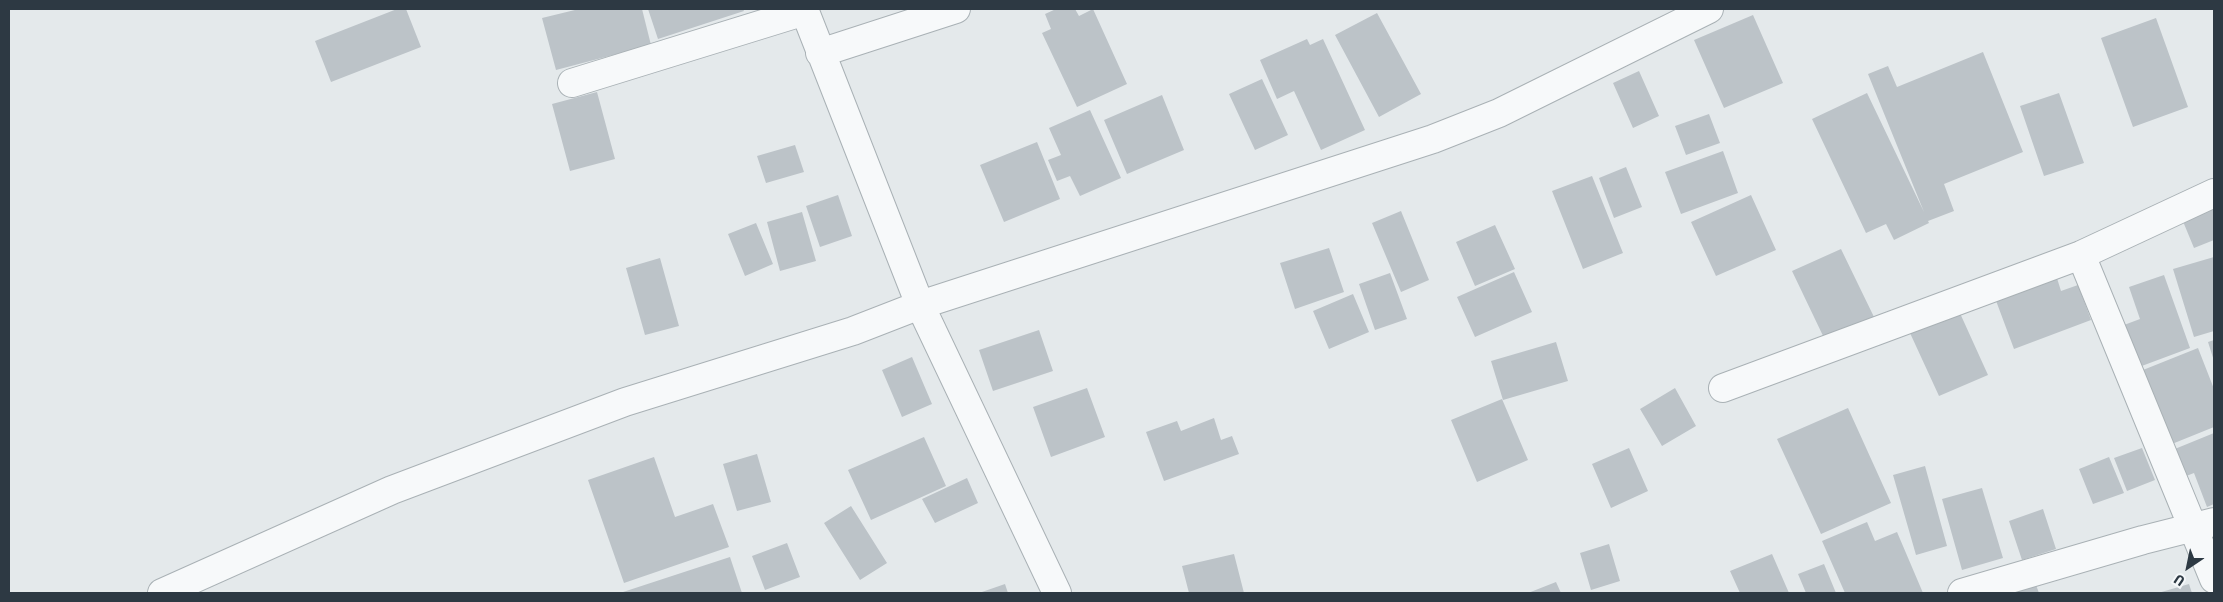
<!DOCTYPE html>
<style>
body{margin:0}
#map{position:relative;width:2223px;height:602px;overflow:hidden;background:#e4e9eb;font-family:"Fira Sans",sans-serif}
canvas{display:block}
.frame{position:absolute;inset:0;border:10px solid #2d3943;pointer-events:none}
.north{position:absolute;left:2163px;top:542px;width:50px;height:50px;-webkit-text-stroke:4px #f4f7f9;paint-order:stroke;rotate:214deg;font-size:14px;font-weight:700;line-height:20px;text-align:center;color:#2d3943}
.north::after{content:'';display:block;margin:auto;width:18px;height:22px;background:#2d3943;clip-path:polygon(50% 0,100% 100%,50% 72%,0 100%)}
</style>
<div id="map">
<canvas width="2223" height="602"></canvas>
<div class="frame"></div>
<div class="north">U</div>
</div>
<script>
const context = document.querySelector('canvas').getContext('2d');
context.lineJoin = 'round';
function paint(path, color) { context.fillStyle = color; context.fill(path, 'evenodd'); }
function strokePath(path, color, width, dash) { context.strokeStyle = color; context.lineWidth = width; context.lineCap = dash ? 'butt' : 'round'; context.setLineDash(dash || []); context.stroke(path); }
const building = new Path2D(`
 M 397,9 L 406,9 L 421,47 L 331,82 L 315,41 Z
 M 579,9 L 642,9 L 651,45 L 556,70 L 542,18 Z
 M 648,9 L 743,9 L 744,11 L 658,39 Z
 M 1056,9 L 1075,9 L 1079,16 L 1093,9 L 1127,84 L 1077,107 L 1042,33 L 1051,29 L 1045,14 Z
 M 1377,13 L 1421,94 L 1379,117 L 1335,35 Z
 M 1753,15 L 1783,83 L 1724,108 L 1694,40 Z
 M 2156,18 L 2188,107 L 2133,127 L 2101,38 Z
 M 1307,39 L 1310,45 L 1323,39 L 1365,130 L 1321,150 L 1294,91 L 1277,99 L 1260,60 Z
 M 1983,52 L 2023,152 L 1944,184 L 1954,211 L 1928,221 L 1929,223 L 1894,240 L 1886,224 L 1866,233 L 1812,119 L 1867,93 L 1924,212 L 1868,74 L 1888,66 L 1897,87 Z
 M 1639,71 L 1659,116 L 1633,128 L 1613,83 Z
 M 1262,79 L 1288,135 L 1255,150 L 1229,94 Z
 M 597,92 L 615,159 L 570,171 L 552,104 Z
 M 2059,93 L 2084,163 L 2044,176 L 2020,106 Z
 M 1162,95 L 1184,150 L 1127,174 L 1104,120 Z
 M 1090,110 L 1121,178 L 1080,196 L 1070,176 L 1057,181 L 1048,160 L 1061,155 L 1049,128 Z
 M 1709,114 L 1720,143 L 1686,155 L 1675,126 Z
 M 1037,142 L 1060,199 L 1004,222 L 980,165 Z
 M 795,145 L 804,172 L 766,183 L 757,156 Z
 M 1723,151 L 1738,193 L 1681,214 L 1665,172 Z
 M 1626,167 L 1642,207 L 1614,218 L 1599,178 Z
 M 1592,176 L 1623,253 L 1583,269 L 1552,191 Z
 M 838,195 L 852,236 L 820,247 L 806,206 Z
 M 1751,195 L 1776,250 L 1716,276 L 1691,222 Z
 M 2214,206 L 2214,240 L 2194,248 L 2182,219 Z
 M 1401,211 L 1429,280 L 1401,292 L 1372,223 Z
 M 802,212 L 816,261 L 780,271 L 767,222 Z
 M 756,223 L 773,264 L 745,276 L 728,234 Z
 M 1495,225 L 1515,269 L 1475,286 L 1456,242 Z
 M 1329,248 L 1344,292 L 1295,309 L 1280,263 Z
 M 1841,249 L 1874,317 L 1825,340 L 1792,271 Z
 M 2214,257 L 2214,331 L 2194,337 L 2173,269 Z
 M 660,258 L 679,326 L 645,335 L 626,268 Z
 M 1514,272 L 1532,312 L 1475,337 L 1457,297 Z
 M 1390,273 L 1407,319 L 1375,330 L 1359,284 Z
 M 2056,275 L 2061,291 L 2078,285 L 2091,320 L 2014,349 L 1995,298 Z
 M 2164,275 L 2190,348 L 2131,370 L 2116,328 L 2140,319 L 2129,287 Z
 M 1353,294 L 1369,332 L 1329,349 L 1313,311 Z
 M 1959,311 L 1988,375 L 1939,396 L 1910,333 Z
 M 1039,330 L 1053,371 L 993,391 L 979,350 Z
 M 2214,340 L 2214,361 L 2208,342 Z
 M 1556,342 L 1568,381 L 1503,400 L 1491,361 Z
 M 2198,348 L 2214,389 L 2214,427 L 2162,448 L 2133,374 Z
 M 912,357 L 932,404 L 902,417 L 882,370 Z
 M 1087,388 L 1105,437 L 1051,457 L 1033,407 Z
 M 1675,388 L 1696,426 L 1662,446 L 1640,409 Z
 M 1502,399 L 1528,460 L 1477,482 L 1451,420 Z
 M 1848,408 L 1891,503 L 1821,534 L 1777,439 Z
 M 1214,418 L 1221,440 L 1232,436 L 1239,454 L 1164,481 L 1146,432 L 1177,421 L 1181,431 Z
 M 2214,433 L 2214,504 L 2207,507 L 2194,473 L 2176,480 L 2165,453 Z
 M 924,437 L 946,486 L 871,520 L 848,470 Z
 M 1629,448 L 1648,491 L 1611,508 L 1592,464 Z
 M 2142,448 L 2155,480 L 2127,491 L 2114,458 Z
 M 757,454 L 771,502 L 737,511 L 723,464 Z
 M 654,457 L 675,517 L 713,504 L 729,547 L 624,583 L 588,480 Z
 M 2109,457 L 2124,493 L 2093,504 L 2079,469 Z
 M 1925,466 L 1947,546 L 1916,555 L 1893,475 Z
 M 967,478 L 978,503 L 935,523 L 922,499 Z
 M 1982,488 L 2003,558 L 1962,570 L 1942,499 Z
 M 851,506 L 887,563 L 860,580 L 824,523 Z
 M 2043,509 L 2056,549 L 2022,560 L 2009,521 Z
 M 1867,522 L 1875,541 L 1897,532 L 1923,593 L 1845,593 L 1822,541 Z
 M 787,543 L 800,577 L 765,590 L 752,556 Z
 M 1609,544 L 1620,581 L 1591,590 L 1580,553 Z
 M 1234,554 L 1244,593 L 1189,593 L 1182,566 Z
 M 1772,554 L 1789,593 L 1740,593 L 1730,571 Z
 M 730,557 L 742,593 L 620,593 Z
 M 1824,564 L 1836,593 L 1806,593 L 1798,574 Z
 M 1556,582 L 1561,593 L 1528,593 Z
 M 1005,584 L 1008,593 L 979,593 Z
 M 2189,584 L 2192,593 L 2158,593 Z
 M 2036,585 L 2039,593 L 2012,593 Z`);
const minor = new Path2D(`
 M 804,9 L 920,305 L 1057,593
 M 820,53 L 956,9
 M 572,83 L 805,11
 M 2081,255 L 2214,579
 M 1723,388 L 2081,255 L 2214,193
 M 162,593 L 392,490 L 625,402 L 853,331 L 920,305 L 1433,139 L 1499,113 L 1709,9
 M 1962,593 L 2143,540 L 2214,522`);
paint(building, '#bcc3c8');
strokePath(minor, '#a9b1b5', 30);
strokePath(minor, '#f7f9fa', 28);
</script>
